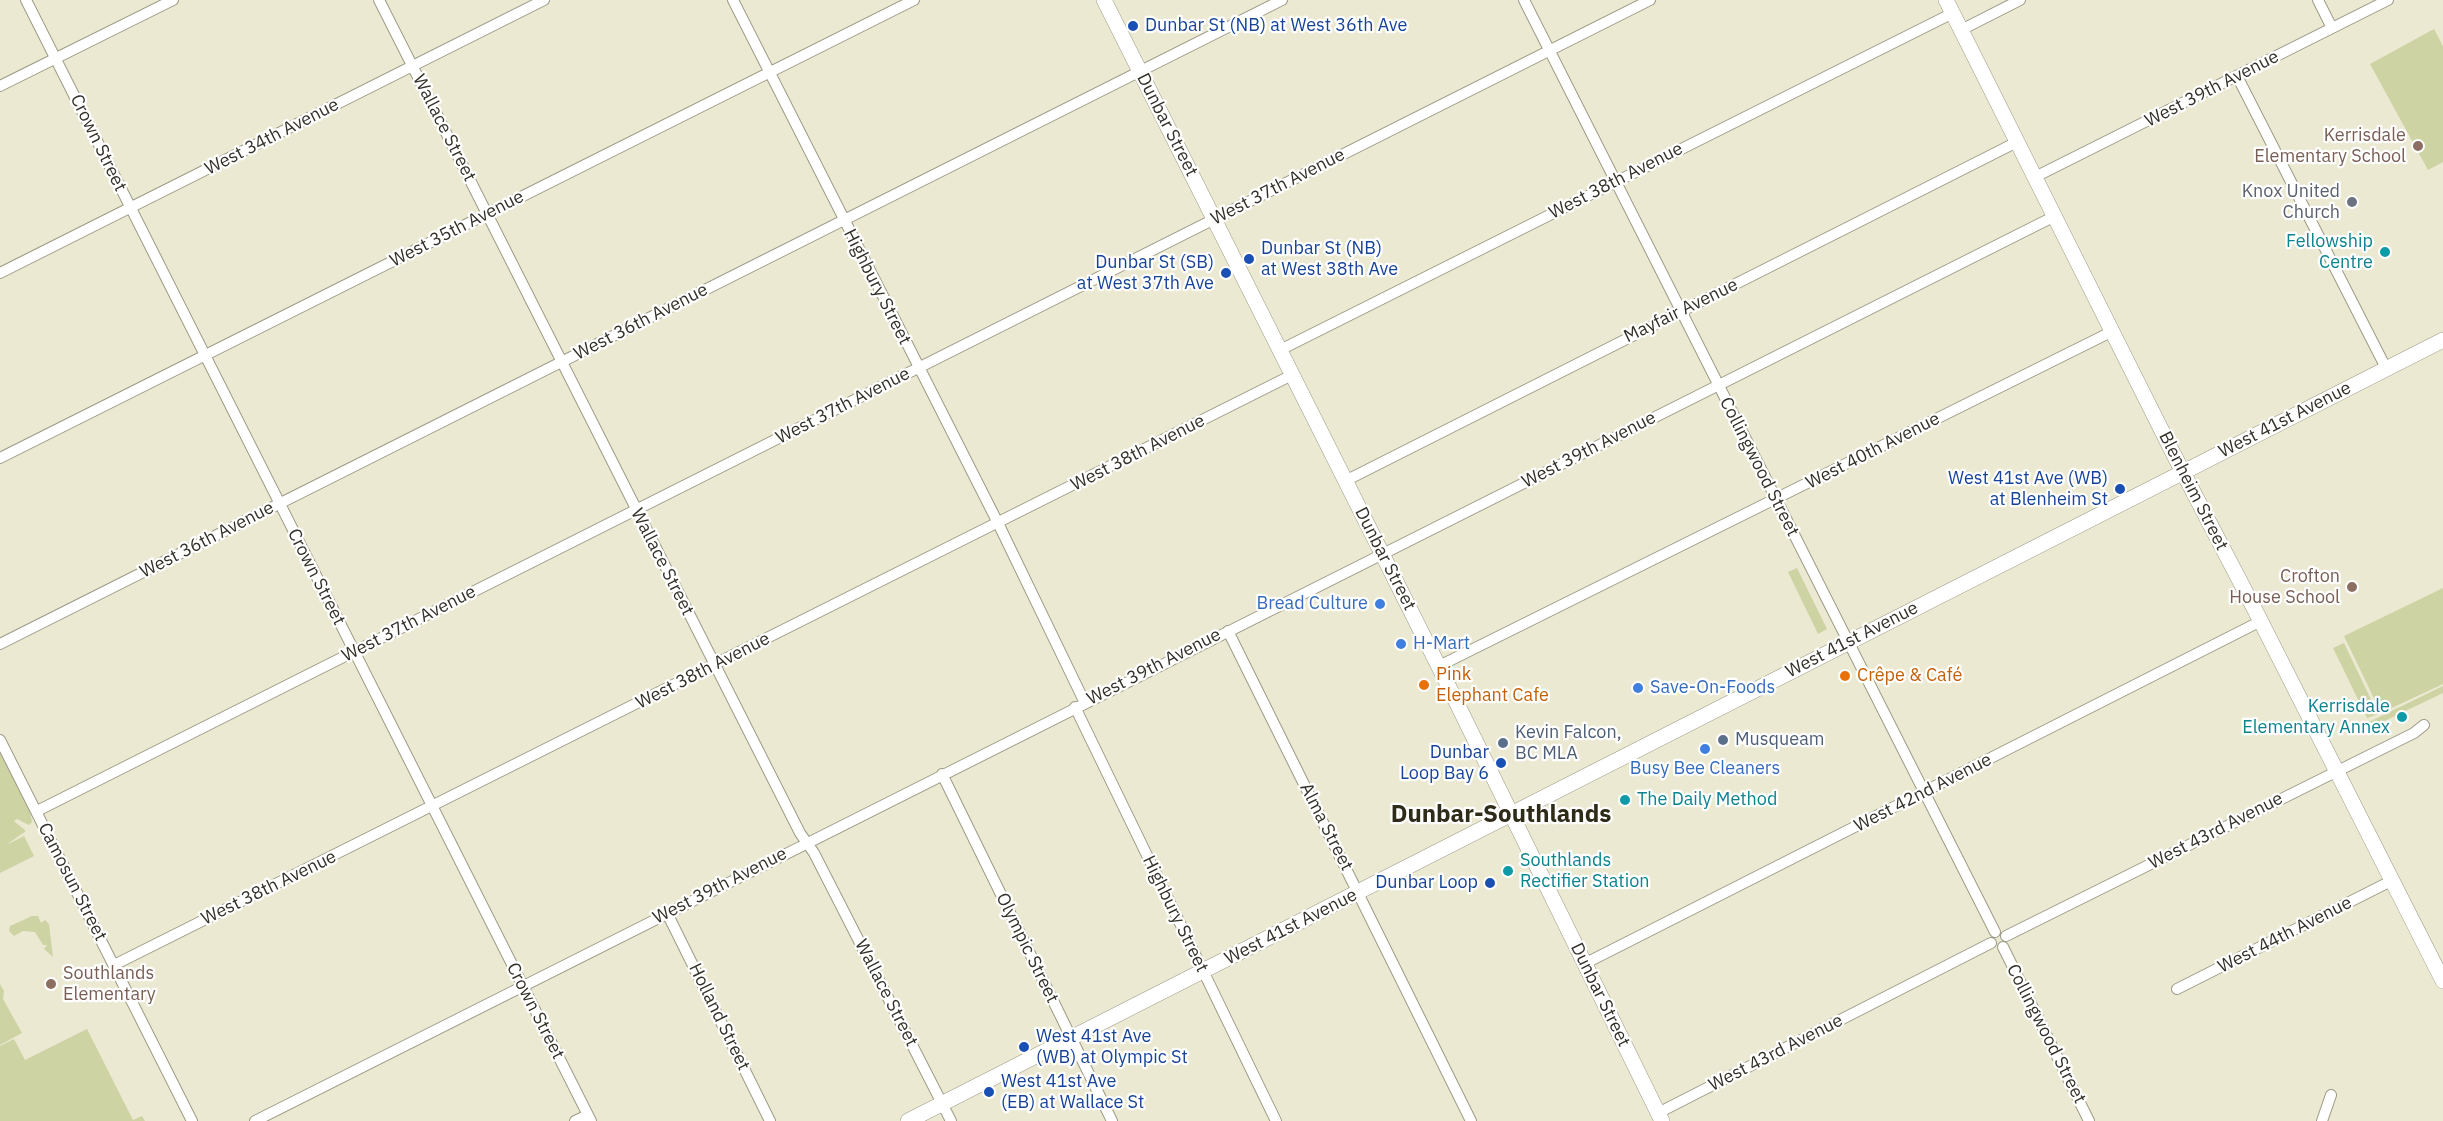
<!DOCTYPE html>
<meta charset="utf-8">
<style>
body{margin:0}
canvas{display:block;background:#ece9d3}
</style>
<canvas width="2443" height="1121"></canvas>
<script>
const context = document.querySelector('canvas').getContext('2d');
context.lineJoin = 'round';
function paint(path, color) { context.fillStyle = color; context.fill(path, 'evenodd'); }
function strokePath(path, color, width, dash) { context.strokeStyle = color; context.lineWidth = width; context.lineCap = dash ? 'butt' : 'round'; context.setLineDash(dash || []); context.stroke(path); }
function drawText(font, color, halo, rows, align = 'center') {
  context.font = font + ' "IBM Plex Sans",sans-serif'; context.lineWidth = 4.5; context.setLineDash([]); context.textBaseline = 'middle'; context.strokeStyle = halo; context.fillStyle = color; for (const [text, x, y, turn = 0] of rows) {
    context.save(); context.translate(x, y); context.rotate((+turn || 0) * Math.PI / 180); context.textAlign = isNaN(turn) ? turn : align; if (halo) context.strokeText(text, 0, 0); context.fillText(text, 0, 0); context.restore();
  }
}
const green = new Path2D(`
 M 2434,29 L 2443,46 L 2443,162 L 2428,170 L 2370,64 Z
 M 1797,568 L 1827,629 L 1818,634 L 1788,572 Z
 M 2443,588 L 2443,684 L 2381,713 L 2344,636 Z
 M 2344,643 L 2378,714 L 2367,718 L 2333,648 Z
 M 2443,686 L 2443,693 L 2372,727 L 2369,722 Z
 M 0,749 L 30,811 L 32,822 L 29,825 L 17,819 L 14,821 L 26,831 L 6,845 L 24,836 L 34,856 L 0,873 Z
 M 32,916 L 38,916 L 41,923 L 45,920 L 49,924 L 53,957 L 44,949 L 47,945 L 43,945 L 35,932 L 23,931 L 14,936 L 9,931 L 10,926 Z
 M 0,984 L 4,991 L 3,999 L 22,1033 L 0,1045 Z
 M 87,1029 L 133,1120 L 142,1116 L 145,1121 L 0,1121 L 0,1046 L 14,1039 L 25,1060 Z`);
const street = new Path2D(`
 M 26,0 L 591,1121
 M 379,0 L 800,833 L 814,853 L 951,1121
 M 733,0 L 998,523 L 1085,703
 M 1524,0 L 1995,932
 M 2318,0 L 2332,28
 M 1961,30 L 2020,0
 M 2237,76 L 2386,368
 M 0,86 L 173,0
 M 2035,177 L 2388,0
 M 0,273 L 544,0
 M 1280,350 L 1953,13
 M 0,458 L 914,0
 M 1345,481 L 2017,142
 M 1228,631 L 1471,1121
 M 0,644 L 1282,0
 M 1439,666 L 2113,331
 M 1075,707 L 1276,1121
 M 0,740 L 192,1121
 M 942,774 L 1112,1121
 M 37,811 L 1650,0
 M 667,913 L 770,1121
 M 2006,936 L 2414,733 L 2424,725
 M 2003,947 L 2089,1121
 M 1584,964 L 2261,621
 M 114,965 L 1292,375
 M 2177,989 L 2393,880
 M 1658,1113 L 1991,943
 M 255,1121 L 2055,216
 M 575,1121 L 588,1115
 M 2322,1121 L 2331,1095`);
const secondary = new Path2D(`
 M 1104,0 L 1445,679 L 1662,1121
 M 1946,0 L 2174,455 L 2255,610 L 2443,981
 M 908,1121 L 2443,340`);
const markers = [
 [1133,26,6,"#1a4fb4"],
 [2418,146,6,"#8d6e63"],
 [2352,202,6,"#6b7280"],
 [2385,252,6,"#0f9aa8"],
 [1249,259,6,"#1a4fb4"],
 [1226,273,6,"#1a4fb4"],
 [2120,489,6,"#1a4fb4"],
 [2352,587,6,"#8d6e63"],
 [1380,604,6,"#3f7fe0"],
 [1401,644,6,"#3f7fe0"],
 [1845,676,6,"#e8710a"],
 [1424,685,6,"#e8710a"],
 [1638,688,6,"#3f7fe0"],
 [2402,717,6,"#0f9aa8"],
 [1723,740,6,"#5c6f8a"],
 [1503,743,6,"#5c6f8a"],
 [1705,749,6,"#3f7fe0"],
 [1501,763,6,"#1a4fb4"],
 [1625,800,6,"#0f9aa8"],
 [1508,871,6,"#0f9aa8"],
 [1490,883,6,"#1a4fb4"],
 [51,984,6,"#8d6e63"],
 [1024,1047,6,"#1a4fb4"],
 [989,1092,6,"#1a4fb4"]
];
const transitNames = [
 ["Dunbar St (NB) at West 36th Ave",1145,26],
 ["Dunbar St (NB)",1261,249],
 ["at West 38th Ave",1261,270],
 ["Dunbar St (SB)",1214,263,"right"],
 ["at West 37th Ave",1214,284,"right"],
 ["West 41st Ave (WB)",2108,479,"right"],
 ["at Blenheim St",2108,500,"right"],
 ["Dunbar",1489,753,"right"],
 ["Loop Bay 6",1489,774,"right"],
 ["Dunbar Loop",1478,883,"right"],
 ["West 41st Ave",1036,1037],
 ["(WB) at Olympic St",1036,1058],
 ["West 41st Ave",1001,1082],
 ["(EB) at Wallace St",1001,1103]
];
const streetNames = [
 ["West 39th Avenue",2212,89,-27],
 ["Dunbar Street",1167,125,63],
 ["Wallace Street",444,128,63],
 ["West 34th Avenue",272,137,-27],
 ["Crown Street",98,143,64],
 ["West 38th Avenue",1616,181,-27],
 ["West 37th Avenue",1278,187,-27],
 ["West 35th Avenue",457,229,-27],
 ["Highbury Street",877,287,63],
 ["Mayfair Avenue",1681,311,-26],
 ["West 36th Avenue",641,322,-27],
 ["West 37th Avenue",843,406,-27],
 ["West 41st Avenue",2285,420,-27],
 ["West 39th Avenue",1589,450,-27],
 ["West 40th Avenue",1873,451,-27],
 ["West 38th Avenue",1138,453,-27],
 ["Collingwood Street",1759,467,63],
 ["Blenheim Street",2193,491,63],
 ["West 36th Avenue",207,540,-27],
 ["Dunbar Street",1385,559,63],
 ["Wallace Street",662,562,63],
 ["Crown Street",316,577,63],
 ["West 37th Avenue",409,624,-27],
 ["West 41st Avenue",1852,640,-27],
 ["West 39th Avenue",1154,667,-27],
 ["West 38th Avenue",703,671,-27],
 ["West 42nd Avenue",1923,793,-27],
 ["Alma Street",1326,827,63],
 ["West 43rd Avenue",2216,831,-27],
 ["Camosun Street",72,882,63],
 ["West 39th Avenue",720,886,-27],
 ["West 38th Avenue",269,888,-26],
 ["Highbury Street",1175,914,64],
 ["West 41st Avenue",1291,927,-27],
 ["West 44th Avenue",2285,935,-27],
 ["Olympic Street",1027,948,64],
 ["Wallace Street",886,993,63],
 ["Dunbar Street",1600,995,64],
 ["Crown Street",535,1011,63],
 ["Holland Street",719,1017,64],
 ["Collingwood Street",2046,1034,63],
 ["West 43rd Avenue",1776,1053,-27]
];
const educationNames = [
 ["Kerrisdale",2406,136],
 ["Elementary School",2406,157],
 ["Crofton",2340,577],
 ["House School",2340,598],
 ["Southlands",63,974,"left"],
 ["Elementary",63,995,"left"]
];
const worshipNames = [
 ["Knox United",2340,192],
 ["Church",2340,213]
];
const cultureNames = [
 ["Fellowship",2373,242],
 ["Centre",2373,263],
 ["Kerrisdale",2390,707],
 ["Elementary Annex",2390,728],
 ["The Daily Method",1637,800,"left"],
 ["Southlands",1520,861,"left"],
 ["Rectifier Station",1520,882,"left"]
];
const shopNames = [
 ["Bread Culture",1368,604,"right"],
 ["H-Mart",1413,644],
 ["Save-On-Foods",1650,688],
 ["Busy Bee Cleaners",1705,769,"center"]
];
const foodNames = [
 ["Pink",1436,675],
 ["Elephant Cafe",1436,696],
 ["Crêpe & Café",1857,676]
];
const serviceNames = [
 ["Kevin Falcon,",1515,733],
 ["BC MLA",1515,754],
 ["Musqueam",1735,740]
];
const districtNames = [
 ["Dunbar-Southlands",1501,815]
];
paint(green, '#cdd3a3');
strokePath(street, '#9d9a85', 12);
strokePath(secondary, '#9d9a85', 16);
strokePath(street, '#fff', 10);
strokePath(secondary, '#fff', 15);
for (const [x, y, r, color] of markers) { const dot = new Path2D(); dot.arc(x, y, r, 0, 2 * Math.PI); context.fillStyle = color; context.fill(dot); strokePath(dot, '#fff', 2); }
drawText('18px', '#164399', '#fff', transitNames, 'left');
drawText('18px', '#323028', '#fff', streetNames);
drawText('18px', '#785e54', '#fff', educationNames, 'right');
drawText('18px', '#5b616d', '#fff', worshipNames, 'right');
drawText('18px', '#0d838f', '#fff', cultureNames, 'right');
drawText('18px', '#366cbe', '#fff', shopNames, 'left');
drawText('18px', '#c56008', '#fff', foodNames, 'left');
drawText('18px', '#4e5e75', '#fff', serviceNames, 'left');
drawText('bold 24px', '#2e2b19', '#fff', districtNames);
</script>
